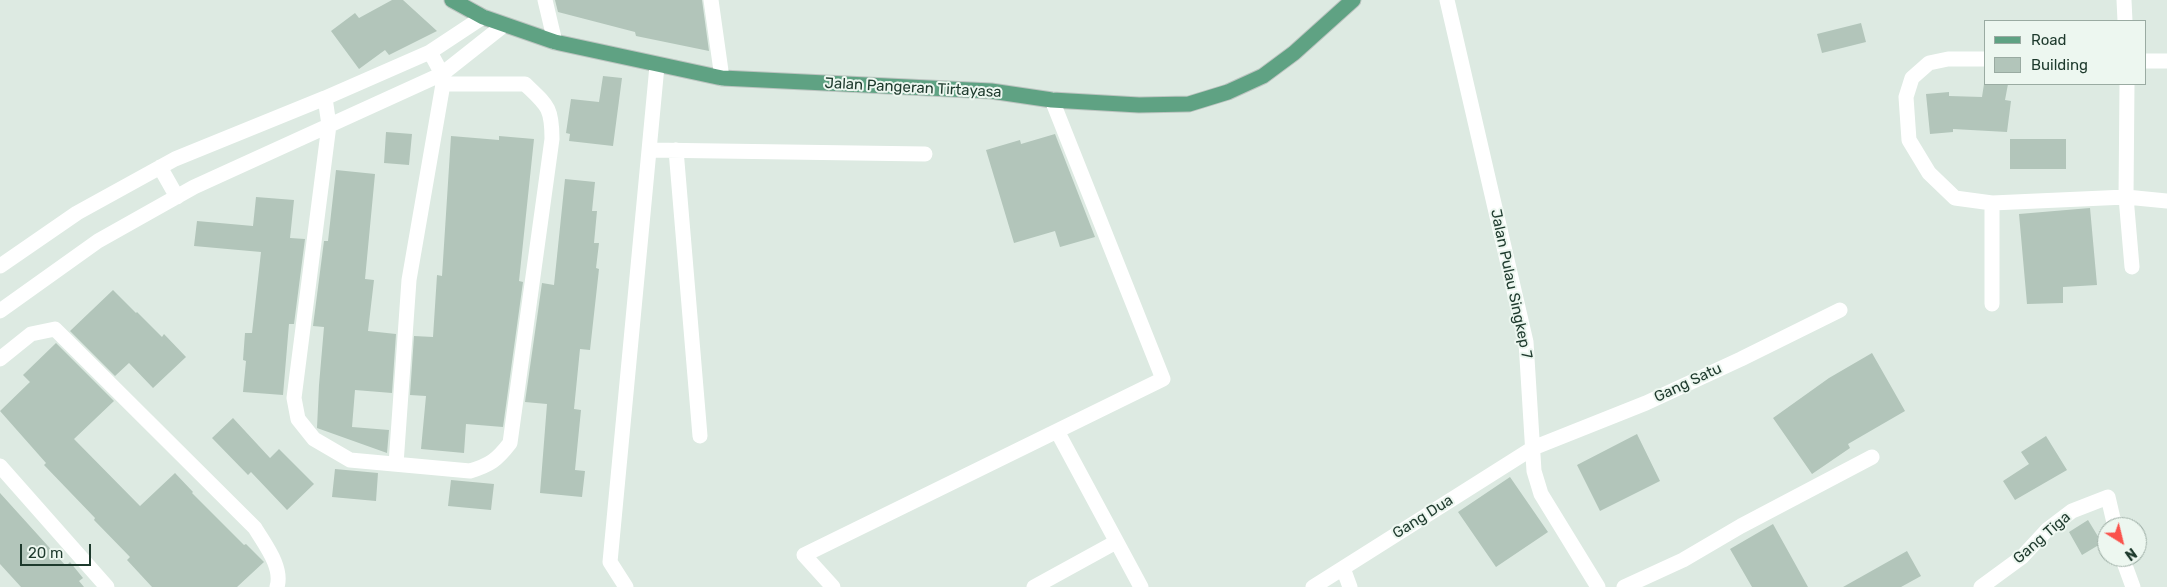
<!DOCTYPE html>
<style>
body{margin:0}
#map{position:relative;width:2167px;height:587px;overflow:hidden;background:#ddeae2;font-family:Rubik,sans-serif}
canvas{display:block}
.legend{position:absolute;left:1984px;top:20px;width:162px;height:65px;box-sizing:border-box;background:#edf7f0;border:1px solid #9aaba2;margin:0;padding:6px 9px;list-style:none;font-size:15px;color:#1e3a2d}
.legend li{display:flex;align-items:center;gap:10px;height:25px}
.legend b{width:25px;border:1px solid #9aaba2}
.north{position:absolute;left:2097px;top:517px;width:50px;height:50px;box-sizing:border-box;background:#edf7f0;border:1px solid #9aaba2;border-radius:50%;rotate:144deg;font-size:14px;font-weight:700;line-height:20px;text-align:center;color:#1e3a2d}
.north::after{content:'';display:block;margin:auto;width:18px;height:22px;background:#fa524b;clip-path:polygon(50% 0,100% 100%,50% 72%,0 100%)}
.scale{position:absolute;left:20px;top:544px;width:71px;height:22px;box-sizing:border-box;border:2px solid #1e3a2d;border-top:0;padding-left:6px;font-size:15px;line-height:18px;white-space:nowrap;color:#1e3a2d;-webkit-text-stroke:4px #edf7f0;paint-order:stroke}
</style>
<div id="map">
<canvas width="2167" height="587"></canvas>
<ul class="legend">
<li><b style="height:6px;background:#5fa283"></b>Road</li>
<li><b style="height:14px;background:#b2c5ba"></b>Building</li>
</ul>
<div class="north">N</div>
<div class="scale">20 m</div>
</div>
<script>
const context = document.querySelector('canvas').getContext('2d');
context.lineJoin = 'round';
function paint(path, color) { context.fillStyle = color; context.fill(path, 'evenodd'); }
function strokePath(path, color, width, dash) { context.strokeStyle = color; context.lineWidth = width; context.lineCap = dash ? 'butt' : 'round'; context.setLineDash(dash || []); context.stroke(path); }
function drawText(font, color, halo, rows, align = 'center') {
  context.font = font + ' Rubik,sans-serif'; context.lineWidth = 4; context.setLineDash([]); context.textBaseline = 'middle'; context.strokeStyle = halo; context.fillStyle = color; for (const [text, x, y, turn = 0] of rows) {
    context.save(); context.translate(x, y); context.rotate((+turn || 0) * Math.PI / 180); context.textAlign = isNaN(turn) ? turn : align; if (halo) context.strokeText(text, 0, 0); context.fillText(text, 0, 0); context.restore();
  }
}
const building = new Path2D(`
 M 392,0 L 403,0 L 437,31 L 389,55 L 385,50 L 359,69 L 331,31 L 355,13 L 359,18 Z
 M 555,0 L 702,0 L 709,51 L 636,36 L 635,32 L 558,12 Z
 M 1861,23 L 1866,42 L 1822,53 L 1817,34 Z
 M 603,76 L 622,78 L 613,146 L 569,141 L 570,134 L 566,133 L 571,99 L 599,102 Z
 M 1984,84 L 2008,84 L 2005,100 L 2011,101 L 2007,132 L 1953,129 L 1953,132 L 1930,134 L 1926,94 L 1949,92 L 1949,96 L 1982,97 Z
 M 386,132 L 412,134 L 409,165 L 384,163 Z
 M 1055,134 L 1095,237 L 1060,247 L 1055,231 L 1014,243 L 986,150 L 1020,140 L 1021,144 Z
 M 451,136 L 499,140 L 499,136 L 534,139 L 519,281 L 523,282 L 503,427 L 466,424 L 464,453 L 421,449 L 426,396 L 410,395 L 414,336 L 433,337 L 437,275 L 442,276 Z
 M 2010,139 L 2066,139 L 2066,169 L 2010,169 Z
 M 336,170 L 375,174 L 365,279 L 374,280 L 368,331 L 396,334 L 392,393 L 355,390 L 352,427 L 389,430 L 387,453 L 317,428 L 319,385 L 324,327 L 313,326 L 324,241 L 328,241 Z
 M 565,179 L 595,182 L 592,211 L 597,211 L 594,243 L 599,243 L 596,268 L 599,269 L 590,350 L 580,349 L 574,409 L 581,410 L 575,470 L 585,471 L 582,497 L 540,493 L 547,404 L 525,402 L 542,283 L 554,285 Z
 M 256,197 L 294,200 L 290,238 L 305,239 L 294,324 L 289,324 L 283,395 L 243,392 L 246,361 L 243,360 L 245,333 L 252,333 L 261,252 L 194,246 L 197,221 L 253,226 Z
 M 2090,208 L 2097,285 L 2063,287 L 2063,303 L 2027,304 L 2019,214 Z
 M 113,290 L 136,313 L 137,312 L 162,337 L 164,334 L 186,357 L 153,388 L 129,363 L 115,376 L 70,331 Z
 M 56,343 L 114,401 L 74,439 L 140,506 L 175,473 L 193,492 L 192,493 L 244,545 L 246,544 L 264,562 L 237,587 L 152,587 L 127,560 L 130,557 L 94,520 L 95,518 L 44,465 L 46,463 L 0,411 L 30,382 L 23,375 Z
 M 1872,353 L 1905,411 L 1848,444 L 1850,448 L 1812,474 L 1773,418 L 1829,378 Z
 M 233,418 L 270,458 L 279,449 L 314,484 L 287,510 L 251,472 L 248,475 L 212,438 Z
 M 1637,434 L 1660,481 L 1600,511 L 1577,465 Z
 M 2046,436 L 2067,470 L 2015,500 L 2003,481 L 2029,464 L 2021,452 Z
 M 335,469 L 378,473 L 376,501 L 332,497 Z
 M 1510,477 L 1548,532 L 1496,567 L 1458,512 Z
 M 451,480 L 494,484 L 491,510 L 448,506 Z
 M 0,493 L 66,566 L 70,562 L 83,578 L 79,581 L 84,587 L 21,587 L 0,564 Z
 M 2088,520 L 2102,543 L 2082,555 L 2069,532 Z
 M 1773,524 L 1808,587 L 1752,587 L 1730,549 Z
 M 1907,551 L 1921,576 L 1901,587 L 1843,587 Z`);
const minor = new Path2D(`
 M 545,0 L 555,42
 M 711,0 L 722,78
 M 1447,0 L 1526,342 L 1534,471 L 1541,494 L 1598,587
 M 2124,0 L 2125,21
 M 1986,59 L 1948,59 L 1929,63 L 1912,78 L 1906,97 L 1909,140 L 1929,173 L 1955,198 L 1992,203 L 2126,197 L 2167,201
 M 2146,61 L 2167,61
 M 2127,84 L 2126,197 L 2132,267
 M 325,98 L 329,125 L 294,398 L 298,419 L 314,439 L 350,460 L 470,471 C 490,465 497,460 510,443 L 552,139 C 552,107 547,105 525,84 L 443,84
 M 650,150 L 925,154
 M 676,150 L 700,436
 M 160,167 L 177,197
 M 1992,203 L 1992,304
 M 0,266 L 77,213 L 175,159 L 325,98 L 430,52 L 483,17
 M 0,311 L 98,241 L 194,187 L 442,74 L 504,25
 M 0,359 L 31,334 L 55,329 L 255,528 C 265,545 283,567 277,587
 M 1057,431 L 1141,587
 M 396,464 L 409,280 L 443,84 L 442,74 L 430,52
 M 0,466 L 107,587
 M 2122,557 L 2133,587
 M 1343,568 L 1350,587
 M 626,587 L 610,562 L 657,66
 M 833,587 L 804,555 L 1163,379 L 1052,100
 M 1034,587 L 1116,542
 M 1313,587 L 1533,448 L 1646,403 L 1741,359 L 1840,310
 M 1624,587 L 1683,560 L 1741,526 L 1872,457
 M 1981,587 L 2022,557 L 2047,530 L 2072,511 L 2108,497 L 2115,527`);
const major = new Path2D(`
 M 452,0 L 483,17 L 555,42 L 722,78 L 991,91 L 1052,100 L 1139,105 L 1189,104 L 1228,92 L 1263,76 L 1294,53 L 1353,0`);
const streetNames = [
 ["Jalan Pangeran Tirtayasa",913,88,3],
 ["Jalan Pulau Singkep 7",1511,284,78],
 ["Gang Satu",1688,383,-25],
 ["Gang Dua",1423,517,-32],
 ["Gang Tiga",2042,538,-41]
];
paint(building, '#b2c5ba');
strokePath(major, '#bcc4c0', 17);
strokePath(minor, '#fff', 15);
strokePath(major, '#5fa283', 15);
drawText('15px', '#1e3a2d', '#edf7f0', streetNames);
</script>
